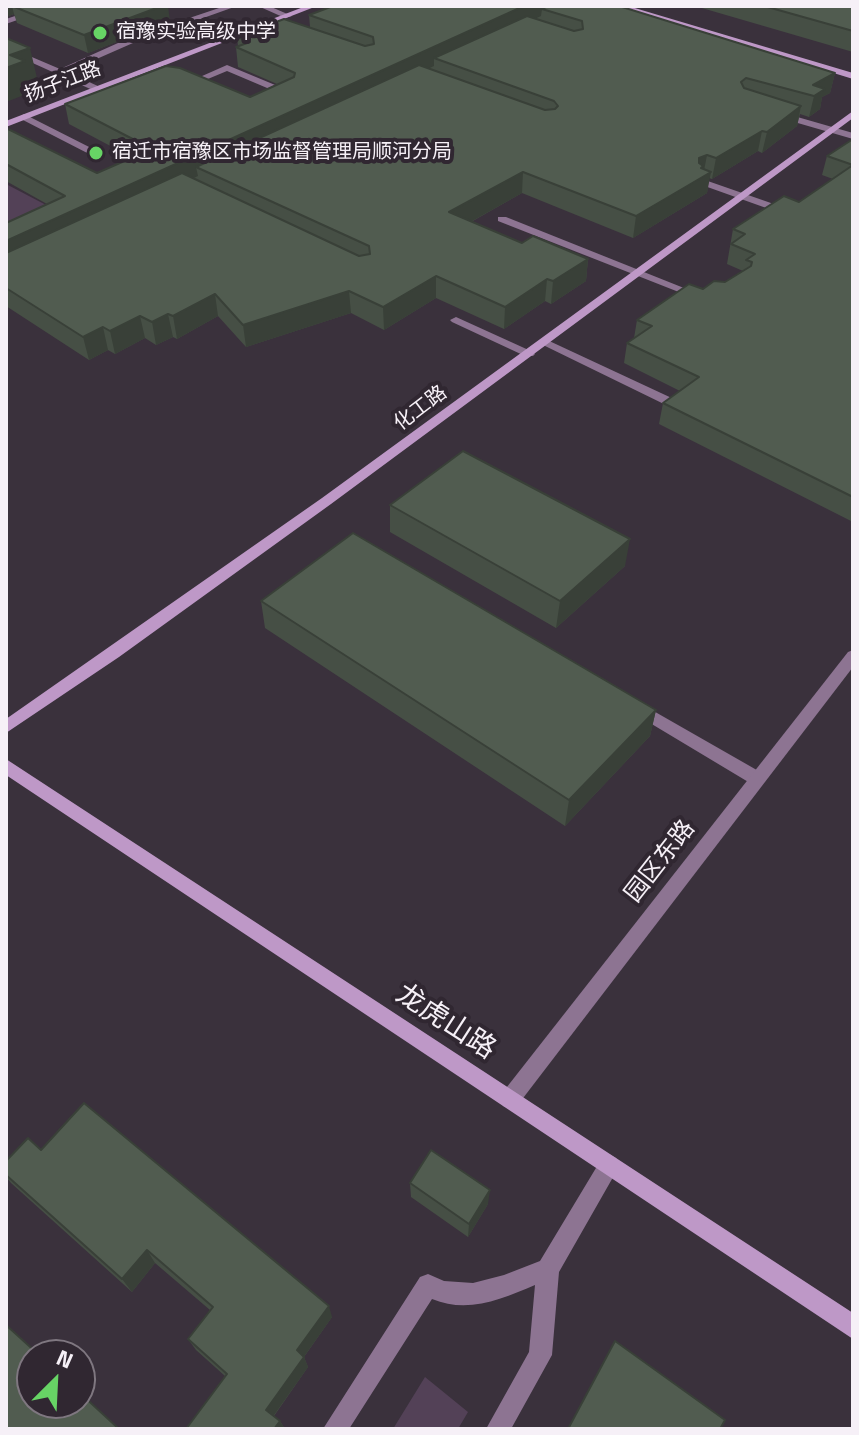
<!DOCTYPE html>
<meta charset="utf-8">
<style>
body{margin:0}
#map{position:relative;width:859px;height:1435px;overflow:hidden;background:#3a313c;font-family:"Titillium Web",sans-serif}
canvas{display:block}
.frame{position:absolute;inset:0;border:8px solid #f6f0f7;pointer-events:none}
.north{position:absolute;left:16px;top:1339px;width:80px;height:80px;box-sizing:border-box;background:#302731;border:2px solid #7f7780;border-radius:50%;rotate:24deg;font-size:22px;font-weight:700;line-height:32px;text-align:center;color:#f6f0f7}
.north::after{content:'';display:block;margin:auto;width:28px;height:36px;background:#67d465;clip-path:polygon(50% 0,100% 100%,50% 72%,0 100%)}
</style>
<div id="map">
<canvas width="859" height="1435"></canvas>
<div class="frame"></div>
<div class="north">N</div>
</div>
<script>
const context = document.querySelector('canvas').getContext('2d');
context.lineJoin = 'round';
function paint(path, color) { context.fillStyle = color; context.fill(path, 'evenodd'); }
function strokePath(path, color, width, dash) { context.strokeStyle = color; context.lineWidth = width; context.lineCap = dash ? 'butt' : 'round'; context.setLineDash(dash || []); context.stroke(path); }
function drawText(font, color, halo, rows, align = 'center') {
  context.font = font + ' "Titillium Web","Noto Sans SC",sans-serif'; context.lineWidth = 8; context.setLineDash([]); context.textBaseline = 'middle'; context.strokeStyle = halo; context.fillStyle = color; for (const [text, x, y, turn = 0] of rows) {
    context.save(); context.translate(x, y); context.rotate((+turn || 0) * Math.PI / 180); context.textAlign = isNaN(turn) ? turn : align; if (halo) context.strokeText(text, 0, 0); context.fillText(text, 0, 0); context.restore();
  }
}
const green = new Path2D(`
 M 6,184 L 67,216 L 6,244 Z
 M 425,1377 L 468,1412 L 458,1429 L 393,1429 Z`);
const lane = new Path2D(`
 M 45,6 L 57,6 L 6,24 L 6,19 Z
 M 225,6 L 237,6 L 133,43 L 67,72 L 100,87 L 101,89 L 97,92 L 6,51 L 6,46 L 60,69 L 127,39 Z
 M 258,6 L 269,6 L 292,16 L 285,18 Z
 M 227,65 L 292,92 L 293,94 L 286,96 L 227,71 L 191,86 L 184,84 Z
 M 780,112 L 853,133 L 853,139 L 777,117 L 776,115 Z
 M 24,114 L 101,153 L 103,155 L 95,157 L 21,119 L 19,117 Z
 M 702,179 L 791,210 L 792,212 L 783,214 L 699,184 L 697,182 Z
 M 498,217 L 506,217 L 704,296 L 694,298 L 498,221 Z
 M 456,317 L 533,352 L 535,354 L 533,356 L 525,356 L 452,322 L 450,320 Z
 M 545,339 L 676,400 L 678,403 L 672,407 L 668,406 L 541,344 L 541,340 Z
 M 636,701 L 762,773 L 764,778 L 762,783 L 750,783 L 630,711 L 628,707 L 630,703 Z
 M 609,1154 L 616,1158 L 620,1165 L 559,1272 L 552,1355 L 511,1429 L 486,1429 L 529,1352 L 535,1285 C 502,1299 468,1314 432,1299 L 349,1429 L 323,1429 L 420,1277 L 428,1274 L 444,1281 L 473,1283 L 504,1275 L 540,1261 L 602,1158 Z`);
const street = new Path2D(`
 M 853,650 L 853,667 L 517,1106 L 510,1109 L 503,1106 L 500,1099 L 503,1092 L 848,652 Z`);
const secondary = new Path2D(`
 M 306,6 L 317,6 L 6,127 L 6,121 Z
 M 616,6 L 628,6 L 853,73 L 853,79 Z
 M 853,111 L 853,118 L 331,504 L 119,657 L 6,733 L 6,719 L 322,498 Z
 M 6,759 L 853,1313 L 853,1339 L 6,775 Z`);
const wall = new Path2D(`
 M 6,6 L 170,21 L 88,53 L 17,23 L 14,14 L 6,17 Z
 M 619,6 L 835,73 L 830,93 L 822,97 L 820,109 L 809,117 L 800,114 L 797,126 L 762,153 L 758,151 L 712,179 L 709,178 L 707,193 L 633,238 L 522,193 L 471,222 L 522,243 L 588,259 L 586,281 L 551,304 L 545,301 L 504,329 L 436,298 L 384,330 L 351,313 L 246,347 L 218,316 L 177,339 L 173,337 L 156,345 L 145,338 L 115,354 L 108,350 L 89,360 L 6,306 L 6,223 L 47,204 L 6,181 L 6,128 L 97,173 L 133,158 L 69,124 L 65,104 L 250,97 L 277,84 L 238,67 L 236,47 L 238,46 L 237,37 L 310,27 L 309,15 Z
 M 695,6 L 853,6 L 853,52 Z
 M 853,139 L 853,522 L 659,424 L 663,403 L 680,391 L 624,363 L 627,343 L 634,338 L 637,320 L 703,289 L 725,282 L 743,271 L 727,264 L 733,229 L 799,202 L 833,179 L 822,175 L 827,156 Z
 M 390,505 L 625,566 L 556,628 L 390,532 Z
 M 261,601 L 656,710 L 650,736 L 565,826 L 265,628 Z
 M 41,1150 L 332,1317 L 304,1357 L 308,1367 L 274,1416 L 280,1421 L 285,1429 L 186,1429 L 225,1376 L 196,1350 L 188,1339 L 210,1310 L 155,1263 L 132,1292 L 11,1183 L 6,1177 L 6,1161 Z
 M 410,1183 L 488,1204 L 468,1237 L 411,1197 Z`);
const shadedWall = new Path2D(`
 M 6,6 L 12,6 L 14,14 L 6,17 Z
 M 162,6 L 168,6 L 170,21 L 88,53 L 84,35 Z
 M 524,6 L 563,6 L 542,9 L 541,16 L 443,62 L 434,58 L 434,66 L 207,172 L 196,167 L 198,176 L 6,266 L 6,241 Z
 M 30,48 L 37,78 L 30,81 L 32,92 L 6,102 L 6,68 L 10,55 Z
 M 835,73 L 830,93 L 822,97 L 820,109 L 809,117 L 814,96 L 813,85 Z
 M 801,106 L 797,126 L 762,153 L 767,132 Z
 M 762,131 L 758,151 L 712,179 L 716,158 Z
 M 707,155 L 703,176 L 711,172 L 707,193 L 633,238 L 636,216 L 699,158 Z
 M 523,172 L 522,193 L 449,234 L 449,212 Z
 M 588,259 L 586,281 L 551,304 L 553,281 Z
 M 436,276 L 436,298 L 384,330 L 383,307 Z
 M 547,279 L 545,301 L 504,329 L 505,307 Z
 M 349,291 L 351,313 L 246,347 L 243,325 Z
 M 215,294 L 218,316 L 177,339 L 173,316 Z
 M 168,314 L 173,337 L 156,345 L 152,322 Z
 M 140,316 L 145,338 L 115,354 L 110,331 Z
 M 103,327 L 108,350 L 89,360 L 83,337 Z
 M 630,539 L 625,566 L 556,628 L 560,601 Z
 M 656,710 L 650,736 L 565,826 L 569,800 Z
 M 490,1190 L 488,1204 L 468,1237 L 469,1224 Z
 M 147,1250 L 155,1263 L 132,1292 L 122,1279 Z
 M 329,1306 L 332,1317 L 301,1361 L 297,1350 Z
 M 304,1357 L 308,1367 L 272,1418 L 266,1410 Z
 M 280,1421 L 285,1429 L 274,1429 Z`);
const building = new Path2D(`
 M 12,6 L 162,6 L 84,35 Z
 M 333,6 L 524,6 L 6,241 L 6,223 L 65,196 L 6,164 L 6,128 L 97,173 L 152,149 L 65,104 L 166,66 L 180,68 L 250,97 L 294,77 L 295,73 L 236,47 L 250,42 L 237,37 L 284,19 L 365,46 L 374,44 L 373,37 L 309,15 Z
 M 548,6 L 619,6 L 835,73 L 813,85 L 825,89 L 814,96 L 746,78 L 741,82 L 744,88 L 801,106 L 767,132 L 762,131 L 716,158 L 707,155 L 699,158 L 699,163 L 703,166 L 701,168 L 711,172 L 636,216 L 523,172 L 449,212 L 522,243 L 533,236 L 588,259 L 553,281 L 547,279 L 505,307 L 436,276 L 383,307 L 349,291 L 243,325 L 215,294 L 173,316 L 168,314 L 152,322 L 140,316 L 110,331 L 103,327 L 83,337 L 6,288 L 6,253 L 182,173 L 359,256 L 370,254 L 369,246 L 196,167 L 419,65 L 545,110 L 555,109 L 558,106 L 554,101 L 434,58 L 527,16 L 574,31 L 583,29 L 582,21 L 542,9 Z
 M 764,6 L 853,6 L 853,31 Z
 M 6,38 L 30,48 L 10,55 L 25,61 L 6,68 Z
 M 853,139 L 853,165 L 827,156 Z
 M 853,165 L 853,497 L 663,403 L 699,377 L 627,343 L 652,326 L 637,320 L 689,284 L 703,289 L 714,281 L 725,282 L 751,266 L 752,262 L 746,260 L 755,254 L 731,244 L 745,234 L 733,229 L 784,196 L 799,202 Z
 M 463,451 L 630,539 L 560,601 L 390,505 Z
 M 353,533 L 656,710 L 569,800 L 261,601 Z
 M 84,1103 L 329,1306 L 297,1350 L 304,1357 L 266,1410 L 280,1421 L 274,1429 L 186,1429 L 227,1374 L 188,1339 L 213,1307 L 147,1250 L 122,1279 L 6,1175 L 6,1161 L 28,1138 L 41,1150 Z
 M 431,1150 L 490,1190 L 469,1224 L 410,1183 Z
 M 6,1325 L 39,1355 L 32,1355 L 32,1403 L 80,1403 L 80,1393 L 119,1429 L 6,1429 Z
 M 615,1341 L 725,1420 L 720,1429 L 568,1429 Z`);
const markers = [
 [100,33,8,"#67d465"],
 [96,153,8,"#67d465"]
];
const farPoinames = [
 ["宿豫实验高级中学",116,33],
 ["宿迁市宿豫区市场监督管理局顺河分局",112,153]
];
const farStreetnames = [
 ["扬子江路",63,83,-21],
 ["化工路",421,409,-37]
];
const streetNames = [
 ["园区东路",661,862,-52]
];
const nearStreetnames = [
 ["龙虎山路",445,1023,33]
];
paint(green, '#534157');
paint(lane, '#8d7492');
paint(street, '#8d7492');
paint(secondary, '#be98c7');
paint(wall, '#464f45');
paint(shadedWall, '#394038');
paint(building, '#515c50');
strokePath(building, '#394038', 2);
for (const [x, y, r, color] of markers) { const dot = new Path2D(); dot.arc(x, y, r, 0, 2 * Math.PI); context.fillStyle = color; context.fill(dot); strokePath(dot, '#302731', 3); }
drawText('20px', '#f6f0f7', '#302731', farPoinames, 'left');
drawText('20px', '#f6f0f7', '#302731', farStreetnames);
drawText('24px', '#f6f0f7', '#302731', streetNames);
drawText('28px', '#f6f0f7', '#302731', nearStreetnames);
</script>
